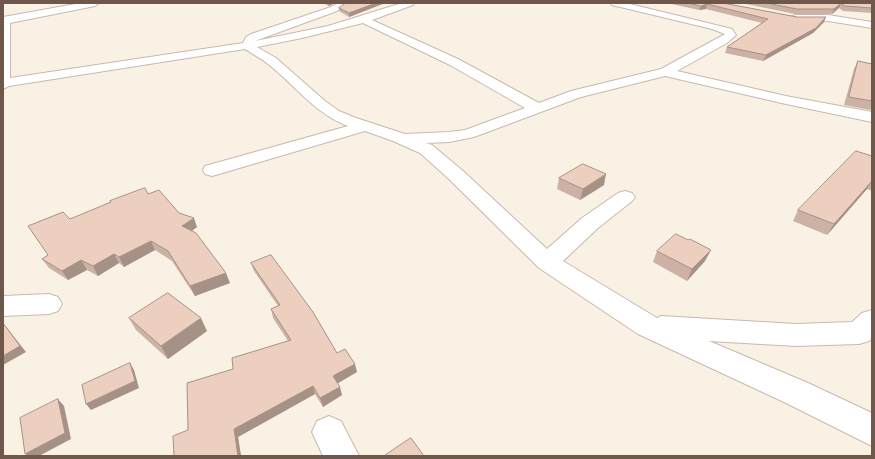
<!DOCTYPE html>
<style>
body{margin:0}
#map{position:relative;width:875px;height:459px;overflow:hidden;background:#faf1e5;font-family:"Varela Round",sans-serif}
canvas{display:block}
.frame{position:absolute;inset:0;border:4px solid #70574c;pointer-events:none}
</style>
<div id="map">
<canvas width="875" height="459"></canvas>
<div class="frame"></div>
</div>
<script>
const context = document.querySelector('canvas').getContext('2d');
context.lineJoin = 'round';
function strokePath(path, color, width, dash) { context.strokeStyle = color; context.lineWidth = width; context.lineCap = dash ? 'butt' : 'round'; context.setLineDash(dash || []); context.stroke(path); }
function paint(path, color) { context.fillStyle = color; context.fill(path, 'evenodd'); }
const minor = new Path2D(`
 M 81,3 L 99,3 L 95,6 L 10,23 L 10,78 L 243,43 L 246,37 L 251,34 L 331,7 L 338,3 L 349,3 L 337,11 L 255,41 L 328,26 L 402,3 L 414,3 L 413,5 L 372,20 L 458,59 L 539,103 L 571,91 L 661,69 L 725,34 L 712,29 L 612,5 L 611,3 L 626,3 L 732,29 L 736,35 L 727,43 L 677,71 L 786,96 L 872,112 L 872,122 L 786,104 L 665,76 L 581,97 L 474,137 L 449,142 L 426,143 L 432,145 L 463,171 L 547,249 L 582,218 L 618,193 L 625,191 L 632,193 L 635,197 L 632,201 L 598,228 L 563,261 L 657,318 L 661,316 L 796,324 L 852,322 L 862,313 L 872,310 L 872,338 L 869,341 L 859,344 L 796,346 L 709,341 L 808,383 L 872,413 L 872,446 L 786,403 L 638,334 L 539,268 L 449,179 L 420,153 L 393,141 L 365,131 L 219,174 L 212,176 L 205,174 L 203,170 L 205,166 L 348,126 C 315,114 295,85 268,64 C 261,58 252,54 245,49 L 9,86 L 3,89 L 3,17 ZM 363,23 L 450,65 L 525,108 L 465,130 L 449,132 L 405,134 L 356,118 L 339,111 L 325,101 L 276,58 L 257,47 L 302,38 Z
 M 796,15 L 828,15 L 872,22 L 872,28 L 828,21 L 793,20 L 791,18 L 793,16 Z
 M 49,294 L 58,297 L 62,304 L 58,311 L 49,314 L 3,316 L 3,296 Z
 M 329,416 L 341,421 L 359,456 L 323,456 L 312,432 L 317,421 Z`);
const wall = new Path2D(`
 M 322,3 L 335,3 L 329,6 Z
 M 385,3 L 349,17 L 339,11 L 339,8 Z
 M 667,3 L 723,3 L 824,22 L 813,33 L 763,61 L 725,53 L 727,47 L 762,23 L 706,9 L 699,10 Z
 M 741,3 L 872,3 L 872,13 L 843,11 L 839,8 L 832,14 L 795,14 Z
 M 858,61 L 872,64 L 872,107 L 870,110 L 844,105 L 854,69 Z
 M 872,156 L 872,191 L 867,189 L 827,235 L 793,221 L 798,210 Z
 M 559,178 L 604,185 L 580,200 L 557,189 Z
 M 148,194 L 179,213 L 197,227 L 192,231 L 230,283 L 195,296 L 172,261 L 155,250 L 124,267 L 119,263 L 98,276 L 87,270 L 68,280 L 49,268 L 42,259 L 48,255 L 28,226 L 70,219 Z
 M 657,251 L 705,261 L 687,281 L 653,262 Z
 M 251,263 L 337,353 L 357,372 L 337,383 L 342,395 L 323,407 L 315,394 L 238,437 L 241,456 L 174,456 L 188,430 L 233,369 L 288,341 L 273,318 L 271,309 L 278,306 L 254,271 Z
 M 129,318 L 207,331 L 168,359 L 136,330 Z`);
const shadedWall = new Path2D(`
 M 328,3 L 335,3 L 329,6 Z
 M 376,3 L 385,3 L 349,17 L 349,13 Z
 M 841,3 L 839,8 L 832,14 L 834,9 Z
 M 707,4 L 706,9 L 699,10 L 701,6 Z
 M 826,17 L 824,22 L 813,33 L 763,61 L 766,55 Z
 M 606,174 L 604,185 L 580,200 L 583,189 Z
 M 872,181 L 867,189 L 827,235 L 834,224 Z
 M 194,218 L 197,227 L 186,235 L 182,226 Z
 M 151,241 L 155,250 L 124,267 L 119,257 Z
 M 711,250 L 705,261 L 687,281 L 692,269 Z
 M 114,254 L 119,263 L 98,276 L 93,266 Z
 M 81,260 L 87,270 L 68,280 L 62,271 Z
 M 226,273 L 230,283 L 195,296 L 190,286 Z
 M 201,318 L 207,331 L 168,359 L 161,346 Z
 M 3,323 L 26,352 L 3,365 Z
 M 130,363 L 134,370 L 139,388 L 91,410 L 86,404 Z
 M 355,364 L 357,372 L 335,385 L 333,376 Z
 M 313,386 L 315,394 L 238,437 L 241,456 L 238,456 L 234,429 Z
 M 340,387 L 342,395 L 323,407 L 320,398 Z
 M 58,399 L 64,406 L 71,439 L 39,456 L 28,456 L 25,454 Z`);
const building = new Path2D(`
 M 346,3 L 376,3 L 349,13 L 339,8 Z
 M 689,3 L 723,3 L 797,17 L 826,17 L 816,28 L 766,55 L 727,47 L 768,19 L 707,4 L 701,6 Z
 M 767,3 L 841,3 L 834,9 L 797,9 Z
 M 841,3 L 872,3 L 872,8 L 845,6 Z
 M 858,61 L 872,64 L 872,101 L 849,97 Z
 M 856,151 L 872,156 L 872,181 L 834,224 L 798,210 Z
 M 583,164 L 606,174 L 583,189 L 559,178 Z
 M 145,188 L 148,194 L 159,190 L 179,213 L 194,218 L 182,226 L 196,233 L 226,273 L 190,286 L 168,251 L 151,241 L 119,257 L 114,254 L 93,266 L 81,260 L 62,271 L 42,259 L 48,255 L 28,226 L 63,212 L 70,219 L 111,202 L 110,201 Z
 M 676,234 L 688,240 L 690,239 L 711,250 L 692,269 L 657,251 Z
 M 271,255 L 313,312 L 337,353 L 345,349 L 355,364 L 333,376 L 340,387 L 320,398 L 313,386 L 234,429 L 238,456 L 174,456 L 173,436 L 188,430 L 187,383 L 233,369 L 232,358 L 291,340 L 271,309 L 280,305 L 251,263 Z
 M 168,293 L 201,318 L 161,346 L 129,318 Z
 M 3,323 L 20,346 L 3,356 Z
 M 130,363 L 135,381 L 86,404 L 82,385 Z
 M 58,399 L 65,433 L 25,454 L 20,418 Z
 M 411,438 L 424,456 L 384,456 Z`);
strokePath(minor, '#cab8ac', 2);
paint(minor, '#fff');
paint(wall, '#ccb2a4');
paint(shadedWall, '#a69186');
paint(building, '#edcfbf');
strokePath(building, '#a69186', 1);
</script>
